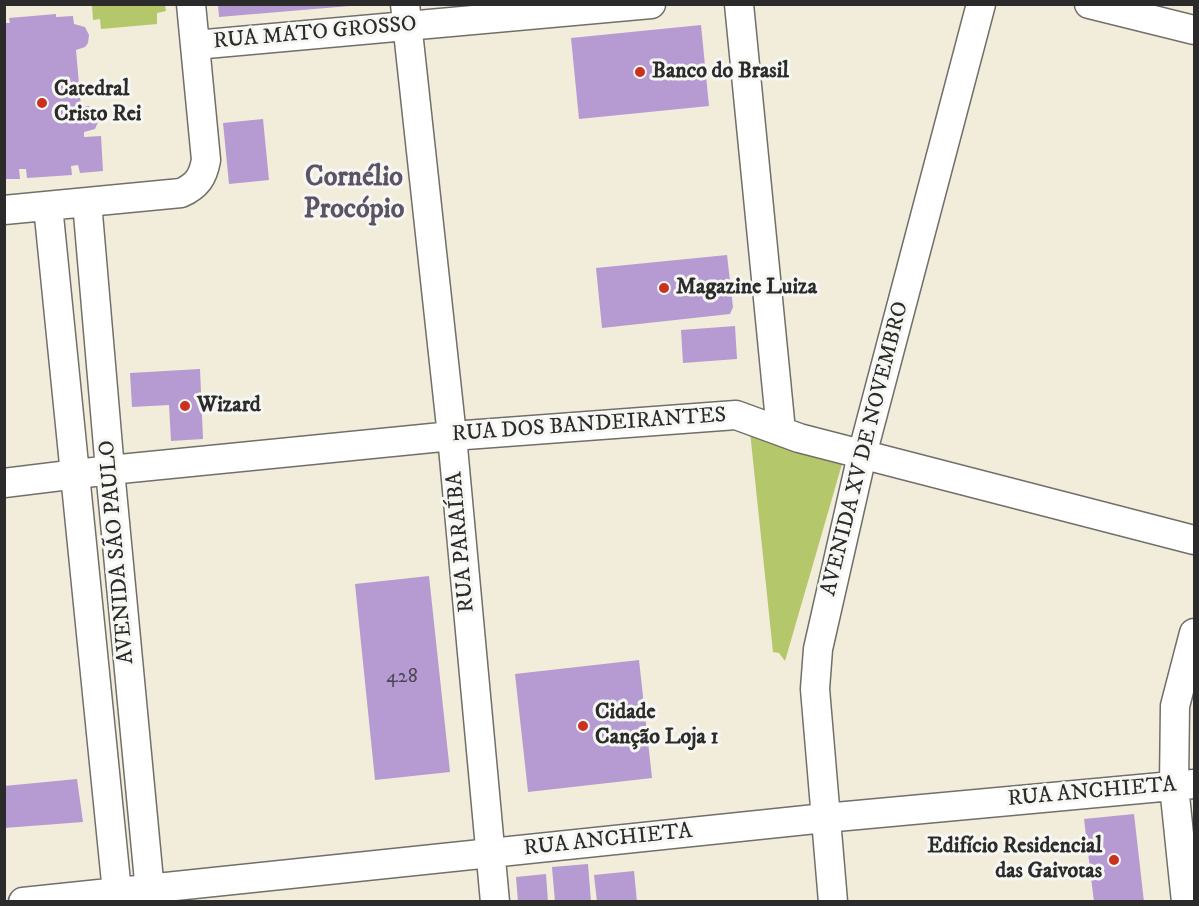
<!DOCTYPE html>
<meta charset="utf-8">
<style>
body{margin:0}
#map{position:relative;width:1199px;height:906px;overflow:hidden;background:#f2ecdb;font-family:"IM FELL DW Pica",serif}
canvas{display:block}
.frame{position:absolute;inset:0;border:6px solid #2b2b2b;pointer-events:none}
</style>
<div id="map">
<canvas width="1199" height="906"></canvas>
<div class="frame"></div>
</div>
<script>
const context = document.querySelector('canvas').getContext('2d');
context.lineJoin = 'round';
function paint(path, color) { context.fillStyle = color; context.fill(path, 'evenodd'); }
function strokePath(path, color, width, dash) { context.strokeStyle = color; context.lineWidth = width; context.lineCap = dash ? 'butt' : 'round'; context.setLineDash(dash || []); context.stroke(path); }
function drawText(font, color, halo, rows, align = 'center') {
  context.font = font + ' "IM FELL DW Pica",serif'; context.lineWidth = 6; context.setLineDash([]); context.textBaseline = 'middle'; context.strokeStyle = halo; context.fillStyle = color; for (const [text, x, y, turn = 0] of rows) {
    context.save(); context.translate(x, y); context.rotate((+turn || 0) * Math.PI / 180); context.textAlign = isNaN(turn) ? turn : align; if (halo) context.strokeText(text, 0, 0); context.fillText(text, 0, 0); context.restore();
  }
}
const green = new Path2D(`
 M 92,5 L 165,5 L 166,11 L 157,13 L 157,24 L 101,29 L 100,19 L 93,20 Z
 M 749,422 L 842,464 L 785,661 L 779,653 L 773,652 Z`);
const building = new Path2D(`
 M 218,4 L 350,4 L 350,6 L 219,17 Z
 M 56,14 L 56,17 L 73,16 L 74,24 L 85,27 L 89,35 L 88,43 L 85,47 L 76,50 L 81,107 L 88,106 L 95,109 L 98,122 L 95,129 L 84,132 L 84,137 L 101,136 L 103,171 L 80,173 L 78,165 L 71,166 L 72,175 L 27,178 L 26,169 L 19,169 L 20,179 L 4,179 L 5,23 L 10,23 L 9,18 Z
 M 701,25 L 709,106 L 579,119 L 571,38 Z
 M 263,119 L 269,180 L 229,184 L 223,123 Z
 M 727,255 L 733,307 L 730,314 L 602,328 L 596,268 Z
 M 735,326 L 737,359 L 683,363 L 681,330 Z
 M 200,369 L 203,439 L 171,441 L 169,405 L 132,407 L 130,373 Z
 M 429,576 L 450,772 L 375,780 L 355,584 Z
 M 639,660 L 652,778 L 528,792 L 515,674 Z
 M 77,779 L 83,822 L 4,828 L 4,786 Z
 M 1134,814 L 1144,902 L 1094,902 L 1084,819 Z
 M 588,864 L 591,902 L 555,902 L 552,867 Z
 M 634,871 L 637,902 L 597,902 L 594,875 Z
 M 546,874 L 548,902 L 518,902 L 516,877 Z`);
const minor = new Path2D(`
 M 405,4 L 452,436 L 495,902
 M 739,4 L 781,431
 M 1089,4 L 1194,30
 M 195,45 L 651,4
 M 87,202 L 110,470 L 151,902
 M 48,206 L 118,902
 M 4,210 L 181,193 C 197,186 203,177 206,160 L 191,4
 M 4,483 L 110,470 L 452,436 L 736,415 L 799,438 L 1194,540
 M 23,902 L 825,818 L 1194,784
 M 833,902 L 815,689 L 818,649 L 862,455 L 981,4
 M 1186,902 L 1174,786 L 1175,706 L 1194,633`);
const markers = [
 [640,72,6,"#c8321e"],
 [42,103,6,"#c8321e"],
 [664,288,6,"#c8321e"],
 [185,406,6,"#c8321e"],
 [583,726,6,"#c8321e"],
 [1114,860,6,"#c8321e"]
];
const numberNames = [
 ["428",402,678]
];
const streetNames = [
 ["RUA MATO GROSSO",315,34,-5],
 ["RUA DOS BANDEIRANTES",589,426,-4],
 ["AVENIDA XV DE NOVEMBRO",866,449,-76],
 ["RUA PARAÍBA",462,542,-95],
 ["AVENIDA SÃO PAULO",118,552,-95],
 ["RUA ANCHIETA",1092,793,-5],
 ["RUA ANCHIETA",608,841,-6]
];
const poiNames = [
 ["Banco do Brasil",652,72],
 ["Catedral",54,90],
 ["Cristo Rei",54,115],
 ["Magazine Luiza",676,288],
 ["Wizard",197,406],
 ["Cidade",595,713],
 ["Canção Loja 1",595,738],
 ["Edifício Residencial",1102,847,"right"],
 ["das Gaivotas",1102,872,"right"]
];
const districtNames = [
 ["Cornélio",354,179],
 ["Procópio",354,211]
];
paint(green, '#b4c76a');
paint(building, '#b59bd1');
strokePath(minor, '#716f69', 31);
strokePath(minor, '#fff', 28);
for (const [x, y, r, color] of markers) { const dot = new Path2D(); dot.arc(x, y, r, 0, 2 * Math.PI); context.fillStyle = color; context.fill(dot); strokePath(dot, '#f6f6f2', 2); }
drawText('20px', '#4e4754', null, numberNames);
drawText('22px', '#2b2b2b', '#f6f6f2', streetNames);
drawText('bold 22px', '#2b2b2b', '#f6f6f2', poiNames, 'left');
drawText('bold 28px', '#5b5265', '#f6f6f2', districtNames);
</script>
